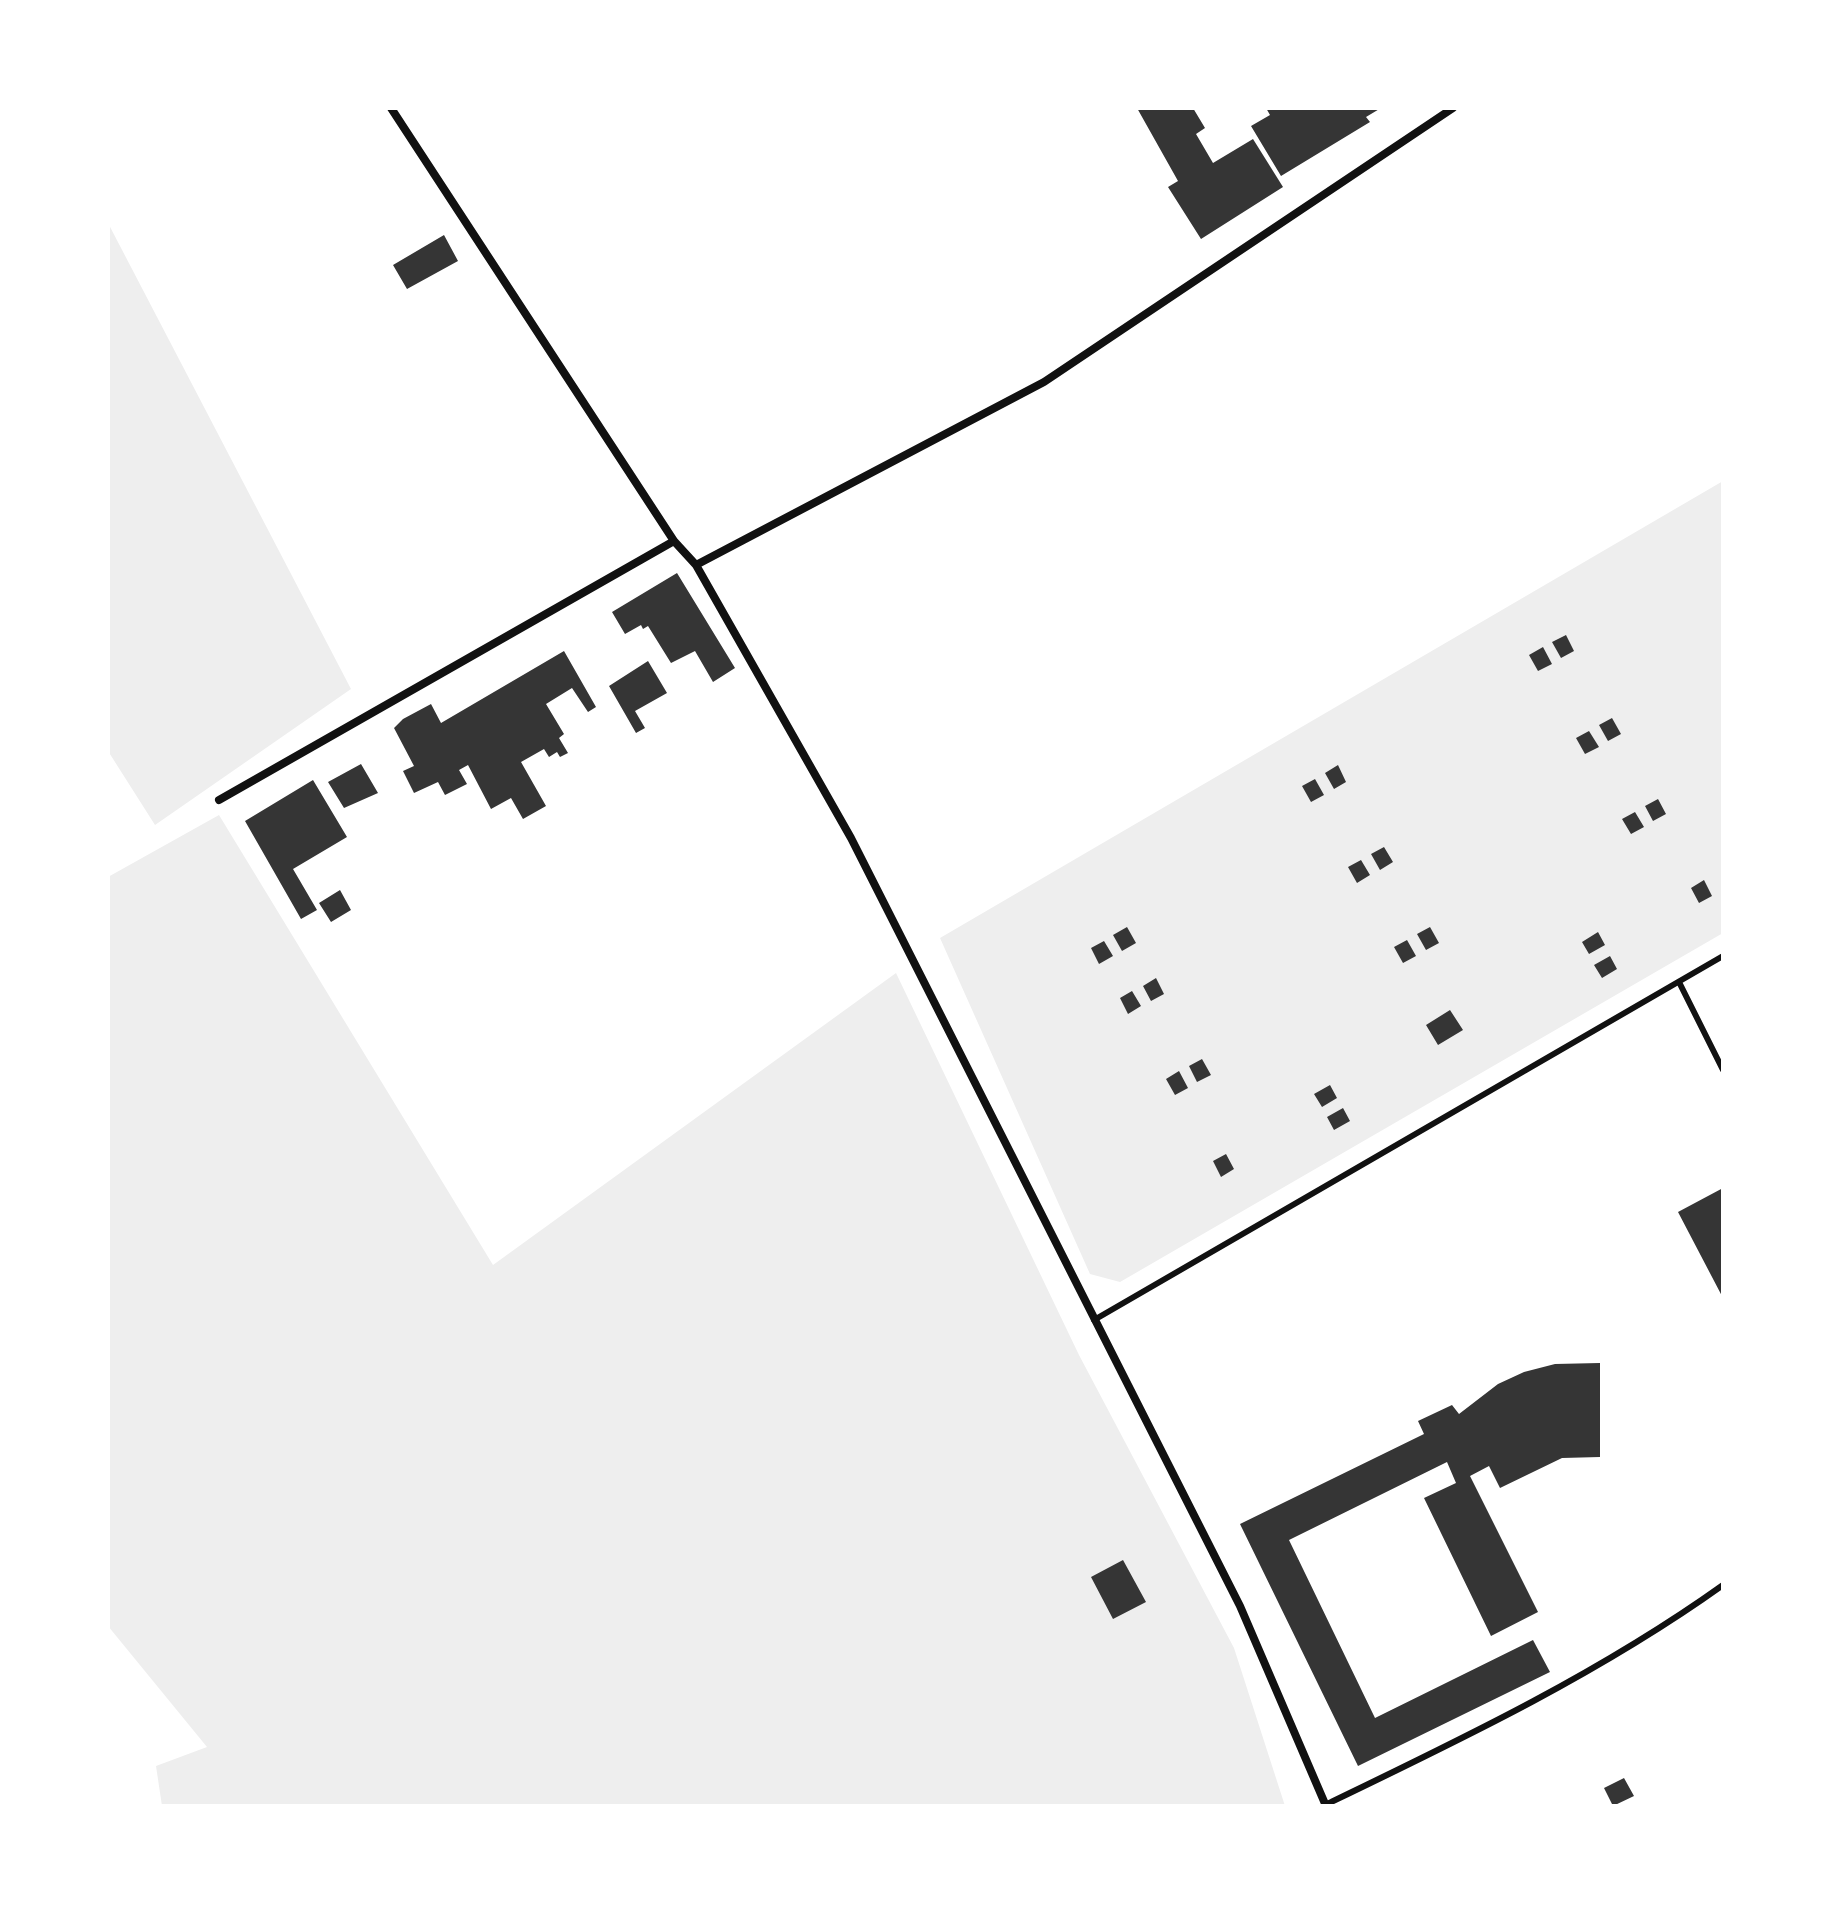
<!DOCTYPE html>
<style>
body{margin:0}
#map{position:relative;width:1831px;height:1914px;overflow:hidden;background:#fff;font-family:Overpass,sans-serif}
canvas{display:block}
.frame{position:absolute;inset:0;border:110px solid #fff;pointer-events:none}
</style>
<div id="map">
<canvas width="1831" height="1914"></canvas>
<div class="frame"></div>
</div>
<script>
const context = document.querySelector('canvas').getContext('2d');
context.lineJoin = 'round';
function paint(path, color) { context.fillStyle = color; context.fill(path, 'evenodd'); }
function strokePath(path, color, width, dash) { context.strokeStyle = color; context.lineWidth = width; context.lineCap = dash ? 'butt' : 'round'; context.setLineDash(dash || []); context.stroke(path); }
const green = new Path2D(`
 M 108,223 L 351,689 L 155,825 L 108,751 Z
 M 1723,481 L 1723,933 L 1120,1282 L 1090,1274 L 940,938 Z
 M 219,815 L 493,1265 L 896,973 L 1079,1355 L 1234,1648 L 1285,1806 L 162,1806 L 156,1766 L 207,1747 L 108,1626 L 108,877 Z`);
const building = new Path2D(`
 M 1137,108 L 1193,108 L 1205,128 L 1196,134 L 1213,163 L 1253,139 L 1283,187 L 1201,239 L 1168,187 L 1178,181 Z
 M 1266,108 L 1381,108 L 1366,117 L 1370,122 L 1281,176 L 1251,126 L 1270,115 Z
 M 444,235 L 458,261 L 407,289 L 393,265 Z
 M 677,573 L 735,668 L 713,682 L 695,651 L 671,663 L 648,626 L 643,629 L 641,625 L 625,634 L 612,612 Z
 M 1566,635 L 1574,651 L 1561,658 L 1552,642 Z
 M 1543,647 L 1552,664 L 1538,671 L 1529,655 Z
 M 564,651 L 596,707 L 588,712 L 572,688 L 546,704 L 564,734 L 559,738 L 568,753 L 560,757 L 557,752 L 549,757 L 544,749 L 521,762 L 546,806 L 523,819 L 511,798 L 491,809 L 468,765 L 459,770 L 467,784 L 445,795 L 438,782 L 414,793 L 403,771 L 414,766 L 394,728 L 403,719 L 431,704 L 441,723 Z
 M 648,661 L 667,693 L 635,711 L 645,728 L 636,733 L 609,686 Z
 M 1612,718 L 1621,734 L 1608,741 L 1599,725 Z
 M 1589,731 L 1599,747 L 1585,754 L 1576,738 Z
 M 361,764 L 378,793 L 344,808 L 328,782 Z
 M 1338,765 L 1346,782 L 1334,789 L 1325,773 Z
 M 1315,779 L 1324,795 L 1311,802 L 1302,786 Z
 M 313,780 L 347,837 L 293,869 L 317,910 L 301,919 L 245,821 Z
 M 1658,799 L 1666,814 L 1653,821 L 1645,806 Z
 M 1635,812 L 1644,827 L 1631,834 L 1622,819 Z
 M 1384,847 L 1393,862 L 1380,870 L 1371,854 Z
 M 1361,860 L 1370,875 L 1357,883 L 1348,867 Z
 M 1704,880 L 1712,896 L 1699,903 L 1691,888 Z
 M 340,890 L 351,910 L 331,922 L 319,903 Z
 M 1127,927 L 1136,943 L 1122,951 L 1113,935 Z
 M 1430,927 L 1439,943 L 1426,950 L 1417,934 Z
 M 1598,932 L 1605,945 L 1589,954 L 1582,942 Z
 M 1407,940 L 1416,956 L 1403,963 L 1394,947 Z
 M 1104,941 L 1113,956 L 1099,964 L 1091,948 Z
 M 1610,956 L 1617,969 L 1602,978 L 1594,965 Z
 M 1156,978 L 1164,994 L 1151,1001 L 1143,986 Z
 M 1132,991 L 1141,1006 L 1128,1014 L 1120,998 Z
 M 1450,1010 L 1463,1030 L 1438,1045 L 1426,1025 Z
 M 1202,1059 L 1211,1075 L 1197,1082 L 1189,1066 Z
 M 1179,1071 L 1188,1088 L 1175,1095 L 1166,1079 Z
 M 1330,1085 L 1337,1098 L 1322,1107 L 1314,1094 Z
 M 1343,1108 L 1350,1121 L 1334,1130 L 1327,1117 Z
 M 1226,1154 L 1234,1169 L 1221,1177 L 1213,1161 Z
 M 1723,1188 L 1723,1298 L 1678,1212 Z
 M 1600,1363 L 1600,1457 L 1562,1458 L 1500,1488 L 1489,1466 L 1470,1476 L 1538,1612 L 1491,1636 L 1424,1498 L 1456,1483 L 1447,1462 L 1289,1540 L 1375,1718 L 1533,1640 L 1550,1672 L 1358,1766 L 1240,1524 L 1424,1434 L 1418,1421 L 1452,1405 L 1459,1414 L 1498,1384 L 1524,1372 L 1555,1364 Z
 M 1123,1560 L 1146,1602 L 1113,1619 L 1091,1577 Z
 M 1624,1778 L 1634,1796 L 1613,1806 L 1604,1788 Z`);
const service = new Path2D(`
 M 1679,982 L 1723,1070
 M 1094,1320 L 1723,956
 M 1325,1805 C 1462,1739 1600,1673 1723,1585`);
const minor = new Path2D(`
 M 391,108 L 674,541 L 696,565 L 851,838 L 1240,1606 L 1326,1806
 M 696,565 L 1044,382 L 1453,108
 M 219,800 L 674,541`);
paint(green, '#eee');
paint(building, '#353535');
strokePath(service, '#111', 6);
strokePath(minor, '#111', 8);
</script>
